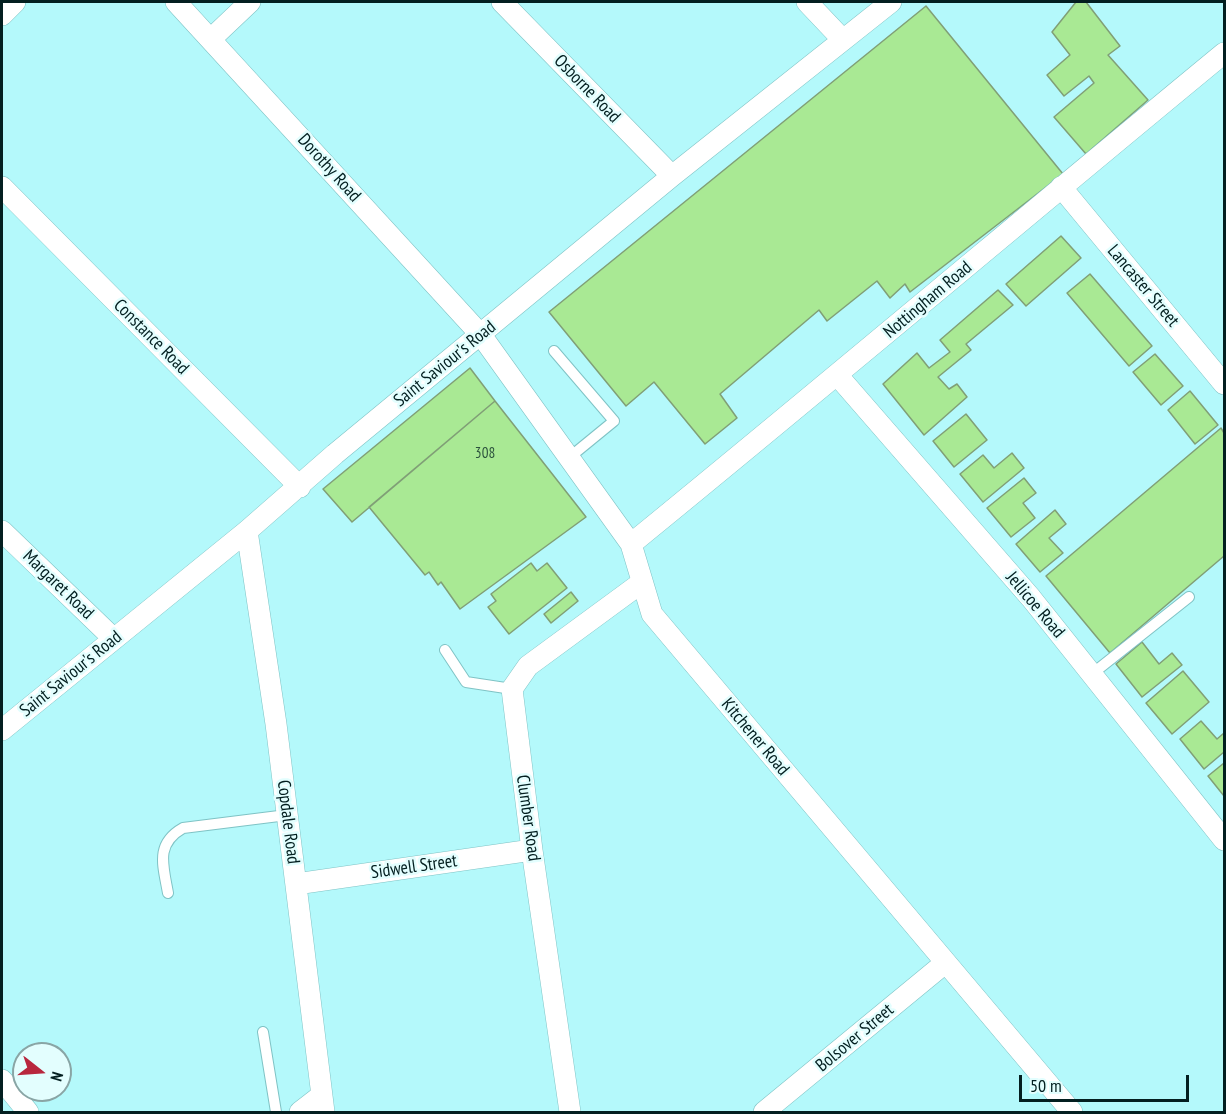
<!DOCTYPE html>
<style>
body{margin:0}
#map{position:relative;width:1226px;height:1114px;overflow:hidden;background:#b4f9fb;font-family:"PT Sans Narrow",sans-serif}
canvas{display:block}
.frame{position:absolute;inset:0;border:3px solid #031f20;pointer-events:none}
.north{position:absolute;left:12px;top:1042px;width:60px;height:60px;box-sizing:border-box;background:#e3fefe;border:2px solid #89a5a5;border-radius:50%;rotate:107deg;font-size:16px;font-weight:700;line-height:24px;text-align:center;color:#031f20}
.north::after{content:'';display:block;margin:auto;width:21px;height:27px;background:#b8273e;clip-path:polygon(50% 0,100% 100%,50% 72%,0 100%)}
.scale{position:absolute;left:1019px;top:1075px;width:170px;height:27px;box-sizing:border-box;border:3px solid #031f20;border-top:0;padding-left:8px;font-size:18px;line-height:21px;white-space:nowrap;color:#031f20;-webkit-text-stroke:4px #e3fefe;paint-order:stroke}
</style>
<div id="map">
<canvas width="1226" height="1114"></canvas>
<div class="frame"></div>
<div class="north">N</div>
<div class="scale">50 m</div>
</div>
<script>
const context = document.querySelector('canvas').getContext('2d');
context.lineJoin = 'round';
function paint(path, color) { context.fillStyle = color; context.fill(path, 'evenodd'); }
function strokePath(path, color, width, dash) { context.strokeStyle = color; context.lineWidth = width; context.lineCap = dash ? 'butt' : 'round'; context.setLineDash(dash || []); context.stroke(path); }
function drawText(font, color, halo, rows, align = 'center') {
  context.font = font + ' "PT Sans Narrow",sans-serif'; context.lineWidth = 5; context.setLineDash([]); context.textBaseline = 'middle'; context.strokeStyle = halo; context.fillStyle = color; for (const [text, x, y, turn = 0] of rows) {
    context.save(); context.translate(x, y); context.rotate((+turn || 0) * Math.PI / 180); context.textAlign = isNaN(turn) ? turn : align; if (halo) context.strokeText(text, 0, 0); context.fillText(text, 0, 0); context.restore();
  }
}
const building = new Path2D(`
 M 1076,2 L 1086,2 L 1120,46 L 1108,55 L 1148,100 L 1086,154 L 1054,117 L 1094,83 L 1089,76 L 1064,96 L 1047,75 L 1070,55 L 1052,32 Z
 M 926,6 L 1063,174 L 910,292 L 905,284 L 890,298 L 877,281 L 827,321 L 819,310 L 720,394 L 737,418 L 705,444 L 654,382 L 626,406 L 549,312 Z
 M 1061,236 L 1081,258 L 1026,306 L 1006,284 Z
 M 1090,274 L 1152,346 L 1129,366 L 1067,293 Z
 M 998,290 L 1013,305 L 966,344 L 971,350 L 938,377 L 949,389 L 957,384 L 967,397 L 924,435 L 883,384 L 917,353 L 929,368 L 950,352 L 940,340 Z
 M 1155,354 L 1183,386 L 1161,405 L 1133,372 Z
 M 470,368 L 495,401 L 352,522 L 323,489 Z
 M 1190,391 L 1218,425 L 1195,444 L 1168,410 Z
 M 495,401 L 586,517 L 460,609 L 441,582 L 438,585 L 429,572 L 425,575 L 369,507 Z
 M 966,414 L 987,440 L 954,467 L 933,441 Z
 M 1221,428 L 1224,433 L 1224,556 L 1110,653 L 1046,576 Z
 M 1012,453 L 1024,468 L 983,502 L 960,474 L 983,455 L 994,468 Z
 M 1024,478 L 1036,493 L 1023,503 L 1035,518 L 1011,537 L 987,508 Z
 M 1055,510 L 1066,524 L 1049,538 L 1063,553 L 1040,572 L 1016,544 Z
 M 531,563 L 537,571 L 547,563 L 567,588 L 509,634 L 488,607 L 496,601 L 491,594 Z
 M 571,592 L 578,601 L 551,623 L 544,614 Z
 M 1142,642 L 1159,664 L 1172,653 L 1182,665 L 1142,697 L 1116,664 Z
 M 1183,671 L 1209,702 L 1172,734 L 1146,703 Z
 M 1201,721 L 1217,739 L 1224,733 L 1224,752 L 1204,769 L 1180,739 Z
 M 1224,763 L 1224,796 L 1208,776 Z`);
const service = new Path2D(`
 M 554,351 L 614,421 L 570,457
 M 445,650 L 466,682 L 512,689
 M 1092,674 L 1189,597
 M 168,893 C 163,865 155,844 183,828 L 287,815
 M 263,1032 L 276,1112`);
const minor = new Path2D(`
 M 176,2 L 481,335 L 631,544 L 652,614 L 1072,1112
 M 502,2 L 672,176
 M 807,2 L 843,40
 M 2,15 L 15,2
 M 212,38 L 250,2
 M 2,187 L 300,487
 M 1061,187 L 1224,384
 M 838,376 L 1031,598 L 1224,840
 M 2,531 L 114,639
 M 247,531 L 276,724 L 324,1112
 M 631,544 C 830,382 1026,216 1224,53
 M 2,730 L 247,531 L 335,454 L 672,176 L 891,2
 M 296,884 L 532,850
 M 2,1080 L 28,1112
 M 300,1112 L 322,1095
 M 570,1112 L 532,850 L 512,689 L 528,666 L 641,583
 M 764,1112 L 945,963`);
const numberNames = [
 ["308",485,454]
];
const streetNames = [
 ["Osborne Road",587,89,46],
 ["Dorothy Road",329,168,48],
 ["Lancaster Street",1143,286,50],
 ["Nottingham Road",928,300,-40],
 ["Constance Road",151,337,45],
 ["Saint Saviour's Road",445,364,-39],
 ["Margaret Road",58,585,44],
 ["Jellicoe Road",1035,605,50],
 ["Saint Saviour's Road",71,674,-39],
 ["Kitchener Road",755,737,50],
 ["Clumber Road",528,818,82],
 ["Copdale Road",288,822,83],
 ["Sidwell Street",414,867,-8],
 ["Bolsover Street",855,1038,-40]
];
paint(building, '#a9e994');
strokePath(building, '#809f76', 1.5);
strokePath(service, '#7fc3c5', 12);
strokePath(minor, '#7fc3c5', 22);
strokePath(service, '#fff', 10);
strokePath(minor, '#fff', 21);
drawText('15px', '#2c523d', null, numberNames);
drawText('18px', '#031f20', '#e3fefe', streetNames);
</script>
